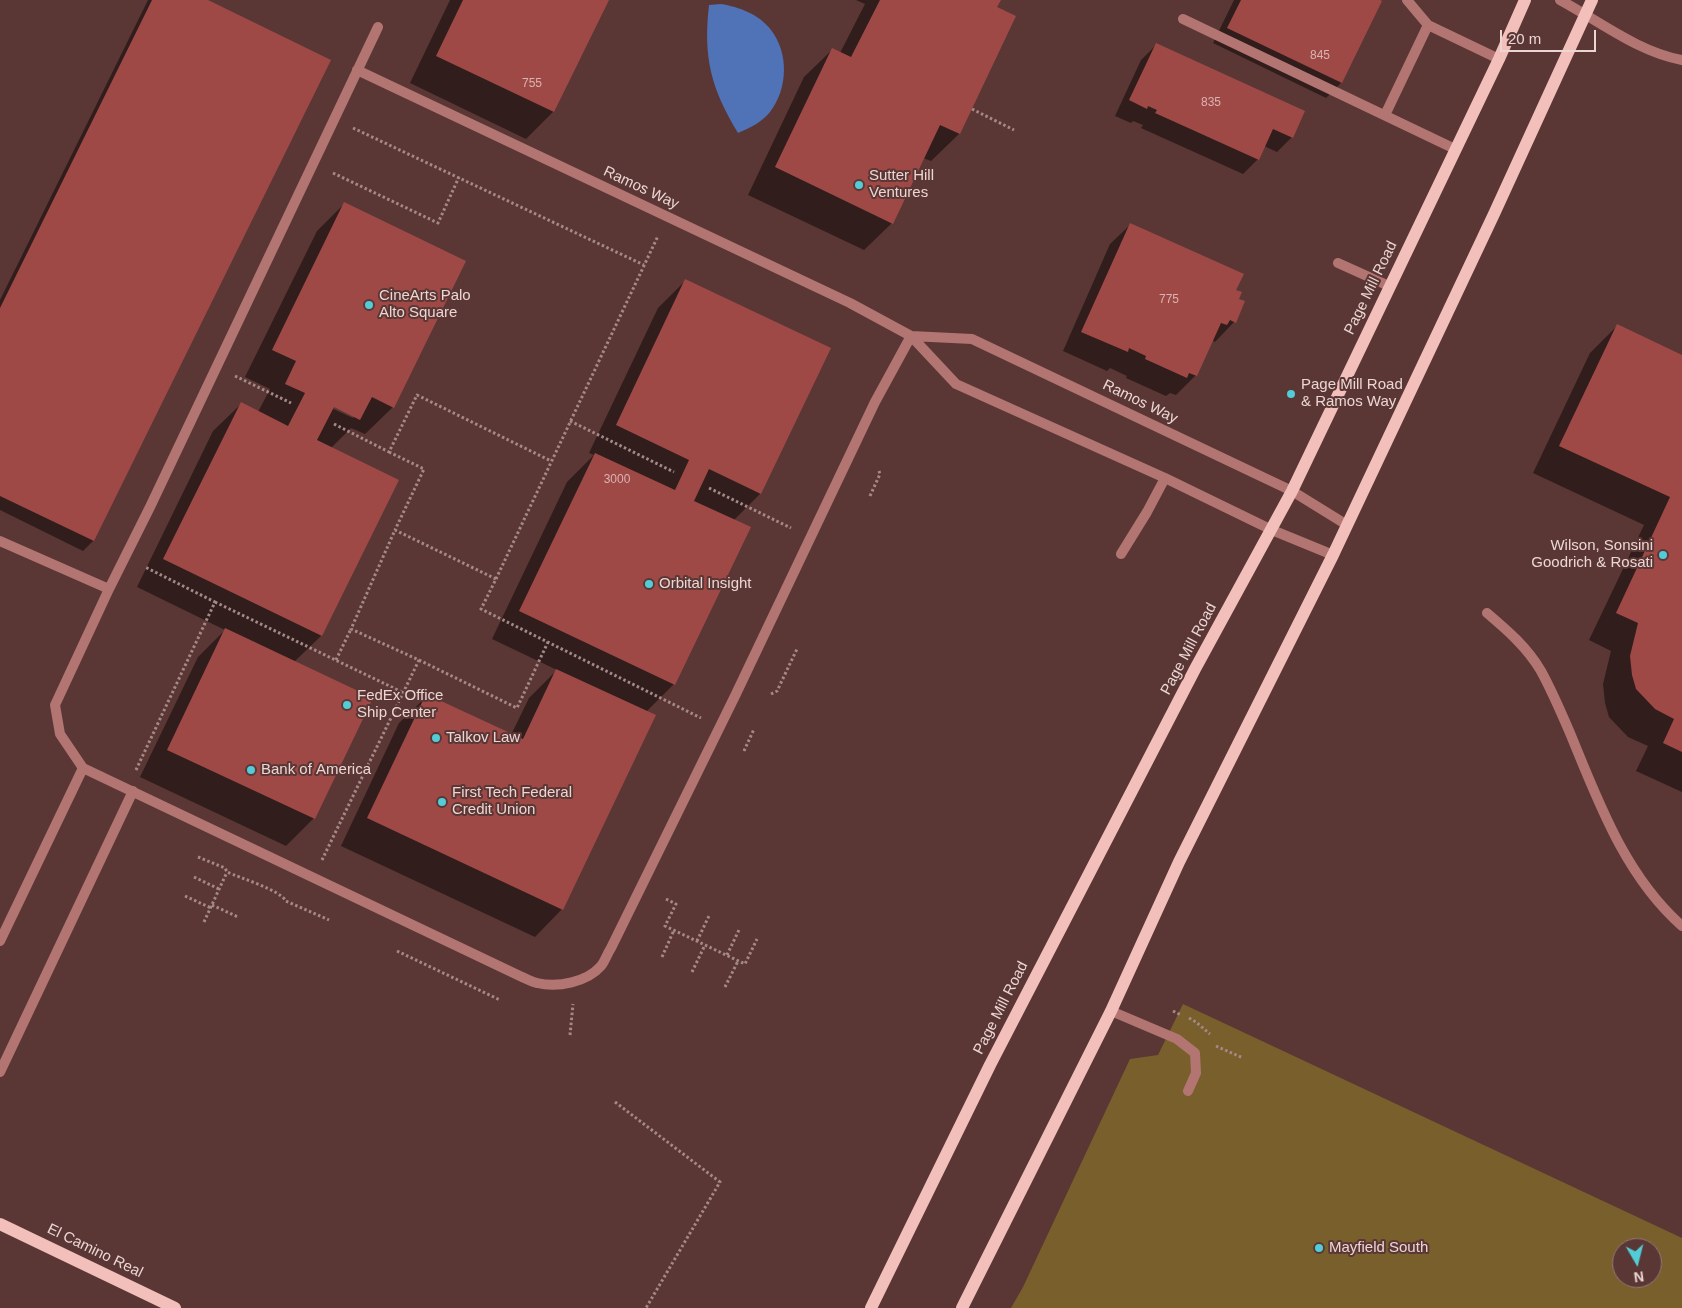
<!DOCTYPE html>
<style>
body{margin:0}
#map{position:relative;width:1682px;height:1308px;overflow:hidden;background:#5a3735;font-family:Helvetica,sans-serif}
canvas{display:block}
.north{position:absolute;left:1612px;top:1238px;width:50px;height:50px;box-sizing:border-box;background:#5a3735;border:1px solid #947775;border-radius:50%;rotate:172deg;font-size:14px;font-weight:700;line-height:20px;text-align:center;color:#ecd6d4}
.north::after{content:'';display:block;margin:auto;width:18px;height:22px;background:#52ccd6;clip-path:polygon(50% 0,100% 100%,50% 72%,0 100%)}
.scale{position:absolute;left:1500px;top:30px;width:96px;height:22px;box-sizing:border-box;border:2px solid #ecd6d4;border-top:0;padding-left:6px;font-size:15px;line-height:18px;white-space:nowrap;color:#ecd6d4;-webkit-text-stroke:4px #5a3735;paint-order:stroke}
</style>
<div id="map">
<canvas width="1682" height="1308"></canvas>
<div class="north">N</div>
<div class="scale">20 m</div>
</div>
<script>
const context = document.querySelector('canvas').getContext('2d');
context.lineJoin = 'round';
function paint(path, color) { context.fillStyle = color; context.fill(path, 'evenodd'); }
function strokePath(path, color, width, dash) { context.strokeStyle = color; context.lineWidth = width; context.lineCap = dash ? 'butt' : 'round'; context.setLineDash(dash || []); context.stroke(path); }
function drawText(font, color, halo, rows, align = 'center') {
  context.font = font + ' Helvetica,sans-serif'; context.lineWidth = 4; context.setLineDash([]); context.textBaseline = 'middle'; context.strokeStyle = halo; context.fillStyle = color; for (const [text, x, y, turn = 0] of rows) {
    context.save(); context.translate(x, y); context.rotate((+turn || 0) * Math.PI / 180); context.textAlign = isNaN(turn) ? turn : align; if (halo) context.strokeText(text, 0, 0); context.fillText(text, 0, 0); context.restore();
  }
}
const green = new Path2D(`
 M 1183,1004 L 1682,1238 L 1682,1308 L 1011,1308 L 1023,1287 L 1130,1059 L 1158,1055 ZM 1622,1248 L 1652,1248 L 1652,1278 L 1622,1278 Z`);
const water = new Path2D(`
 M 721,4 C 739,7 759,14 771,30 C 789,53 788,89 770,112 C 762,122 750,128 738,133 C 711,88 703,58 709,5 Z`);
const shadow = new Path2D(`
 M 148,0 L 205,0 L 329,61 L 93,541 L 83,551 L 0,510 L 0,300 Z
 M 450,0 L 607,0 L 553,112 L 526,139 L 410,83 Z
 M 856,0 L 999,0 L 996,8 L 1015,16 L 959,134 L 931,161 L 923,158 L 892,223 L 864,250 L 748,195 L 804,77 L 832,50 L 840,53 L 865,4 Z
 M 1234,0 L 1377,0 L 1380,1 L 1341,83 L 1326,98 L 1213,43 Z
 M 1156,45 L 1292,137 L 1277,152 L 1264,146 L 1258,159 L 1243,174 L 1141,128 L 1143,125 L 1133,121 L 1131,123 L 1115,116 L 1141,60 Z
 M 345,203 L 393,407 L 365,434 L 351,428 L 331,448 L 398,480 L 321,636 L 294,662 L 371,699 L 314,818 L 286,846 L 140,777 L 198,657 L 225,630 L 137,587 L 213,431 L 241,404 L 258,412 L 270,389 L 245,377 L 317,231 ZM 328,403 L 355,416 L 353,418 L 327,406 Z
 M 1130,225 L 1234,291 L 1238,299 L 1234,322 L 1215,342 L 1212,340 L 1196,375 L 1176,395 L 1170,393 L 1166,396 L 1126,378 L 1127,376 L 1110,368 L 1107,371 L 1063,351 L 1110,244 Z
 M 685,281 L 760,494 L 734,520 L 674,684 L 646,712 L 562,909 L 535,937 L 341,846 L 399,723 L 427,696 L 511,735 L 529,698 L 557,670 L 492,639 L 567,482 L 594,455 L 589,453 L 658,308 Z
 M 1617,326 L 1682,356 L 1682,792 L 1636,771 L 1648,746 L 1628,737 L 1609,717 L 1605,703 L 1603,684 L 1611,651 L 1589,640 L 1644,525 L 1533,473 L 1590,353 Z`);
const building = new Path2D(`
 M 152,0 L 208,0 L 331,60 L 94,541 L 0,496 L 0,308 Z
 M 463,0 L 609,0 L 554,112 L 436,56 Z
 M 880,0 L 1001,0 L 997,7 L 1016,16 L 960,134 L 940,125 L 893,224 L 775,167 L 832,48 L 851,57 Z
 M 1241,0 L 1380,0 L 1382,1 L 1342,83 L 1227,28 Z
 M 1156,43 L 1305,111 L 1293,138 L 1273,129 L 1259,160 L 1155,113 L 1157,110 L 1148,106 L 1147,109 L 1129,100 Z
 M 344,202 L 466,261 L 394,408 L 372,397 L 360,420 L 334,407 L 317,440 L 399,480 L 322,636 L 163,559 L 241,402 L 288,426 L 305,393 L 285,384 L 296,361 L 272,350 Z
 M 1130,223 L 1244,274 L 1236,290 L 1242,292 L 1239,299 L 1245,301 L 1236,323 L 1230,320 L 1227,325 L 1221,323 L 1197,376 L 1189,373 L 1187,378 L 1145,359 L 1146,356 L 1129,348 L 1128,352 L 1081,332 Z
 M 685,279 L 831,348 L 761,494 L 709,469 L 694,501 L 751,527 L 675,685 L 519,611 L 595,453 L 675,490 L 689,460 L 616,425 Z
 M 1617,324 L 1682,355 L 1682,752 L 1663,743 L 1674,719 L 1655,709 L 1636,689 L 1632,675 L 1630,656 L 1638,623 L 1616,613 L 1670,497 L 1559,446 Z
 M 225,628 L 373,698 L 315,819 L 167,750 Z
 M 556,669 L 656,715 L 563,910 L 367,818 L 426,694 L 523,739 Z`);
const path = new Path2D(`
 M 972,109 L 1014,130
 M 353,128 L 644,265
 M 333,173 L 438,223 L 459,177
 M 235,376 L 291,403
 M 570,421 L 674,472
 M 334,424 L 389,452 L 417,395 L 551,461
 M 389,452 L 424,469 L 395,530
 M 709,488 L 791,528
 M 870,496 L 880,474 L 879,471
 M 496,579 L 658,236
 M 215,602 L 404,693
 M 336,660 L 351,629
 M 419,660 L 517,708 L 548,642
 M 771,694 L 777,691 L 797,649
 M 744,751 L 754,729
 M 136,770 L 215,602 L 145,567
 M 198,857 L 225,868 L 227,872 C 240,878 280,890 286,901 L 329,920
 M 322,860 L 419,660 L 351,629 L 395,530 L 496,579 L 481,609 L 701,718
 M 194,877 L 219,889
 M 185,896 L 211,908
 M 666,899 L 676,904 L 665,926 L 745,964 L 757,939
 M 212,905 L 238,917
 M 204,922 L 227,872
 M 697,941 L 709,916
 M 397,951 L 500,1000
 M 727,955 L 739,930
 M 662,957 L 674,930
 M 692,972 L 705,945
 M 725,987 L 738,961
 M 1173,1011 L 1181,1015
 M 1189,1018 L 1196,1022 L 1210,1034
 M 570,1035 L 573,1004
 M 1216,1046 L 1243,1058
 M 615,1102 L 720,1182 L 646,1308`);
const lane = new Path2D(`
 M 1407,0 L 1428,25 L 1499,59
 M 1560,0 C 1599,21 1638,52 1682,60
 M 1183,19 L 1455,149
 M 378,27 L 150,507 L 109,589 L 55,705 L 60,734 L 83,768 L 522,977 C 527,979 532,982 537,983 C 558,988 587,982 601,966 C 605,961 607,954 611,948 L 735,696 L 875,402 L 911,336
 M 357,70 L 850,303 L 911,336 L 956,384 L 1165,478 L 1272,530 L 1333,555
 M 1385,115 L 1428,25
 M 1338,263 L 1389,286
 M 911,336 L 972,339 L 1292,491 L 1347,525
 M 0,541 L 109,589
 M 1121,554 L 1147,512 L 1165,478
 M 1487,613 C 1507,630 1527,647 1541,671 C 1552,691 1561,712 1570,733 C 1598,801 1625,876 1682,926
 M 0,941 L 83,768
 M 1111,1011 L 1177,1039 L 1195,1053 L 1196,1073 L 1188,1091
 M 0,1072 L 133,791`);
const primary = new Path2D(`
 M 0,1224 L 175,1308
 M 871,1308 L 990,1065 L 1195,669 L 1292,491 L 1499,59 L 1525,0
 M 962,1308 L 1111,1011 L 1179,862 L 1333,555 L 1494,214 L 1592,0`);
const markers = [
 [859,185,5,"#52ccd6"],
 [369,305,5,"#52ccd6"],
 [1291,394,5,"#52ccd6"],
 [1663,555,5,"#52ccd6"],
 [649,584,5,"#52ccd6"],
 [347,705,5,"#52ccd6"],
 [436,738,5,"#52ccd6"],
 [251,770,5,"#52ccd6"],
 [442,802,5,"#52ccd6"],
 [1319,1248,5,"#52ccd6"]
];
const numberNames = [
 ["845",1320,56],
 ["755",532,84],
 ["835",1211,103],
 ["775",1169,300],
 ["3000",617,480]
];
const poiNames = [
 ["Sutter Hill",869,176],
 ["Ventures",869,193],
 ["CineArts Palo",379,296],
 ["Alto Square",379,313],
 ["Page Mill Road",1301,385],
 ["& Ramos Way",1301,402],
 ["Wilson, Sonsini",1653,546,"right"],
 ["Goodrich & Rosati",1653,563,"right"],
 ["Orbital Insight",659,584],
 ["FedEx Office",357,696],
 ["Ship Center",357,713],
 ["Talkov Law",446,738],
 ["Bank of America",261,770],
 ["First Tech Federal",452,793],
 ["Credit Union",452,810],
 ["Mayfield South",1329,1248]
];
const streetNames = [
 ["Ramos Way",641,188,25],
 ["Page Mill Road",1371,288,-64],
 ["Ramos Way",1140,402,26],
 ["Page Mill Road",1189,649,-62],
 ["Page Mill Road",1001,1008,-63],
 ["El Camino Real",95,1251,26]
];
paint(green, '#785f2c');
paint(water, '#5072b7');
paint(shadow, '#0007');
paint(building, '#9f4947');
strokePath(path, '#a58987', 3, [2.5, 2.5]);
strokePath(lane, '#b37572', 10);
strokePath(primary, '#f2bfbb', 12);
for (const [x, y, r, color] of markers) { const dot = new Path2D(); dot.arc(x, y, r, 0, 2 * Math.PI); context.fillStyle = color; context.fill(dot); strokePath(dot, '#5a3735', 2); }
drawText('12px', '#d9b3b1', null, numberNames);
drawText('15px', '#ecd6d4', '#5a3735', poiNames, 'left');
drawText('15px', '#ecd6d4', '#5a3735', streetNames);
</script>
